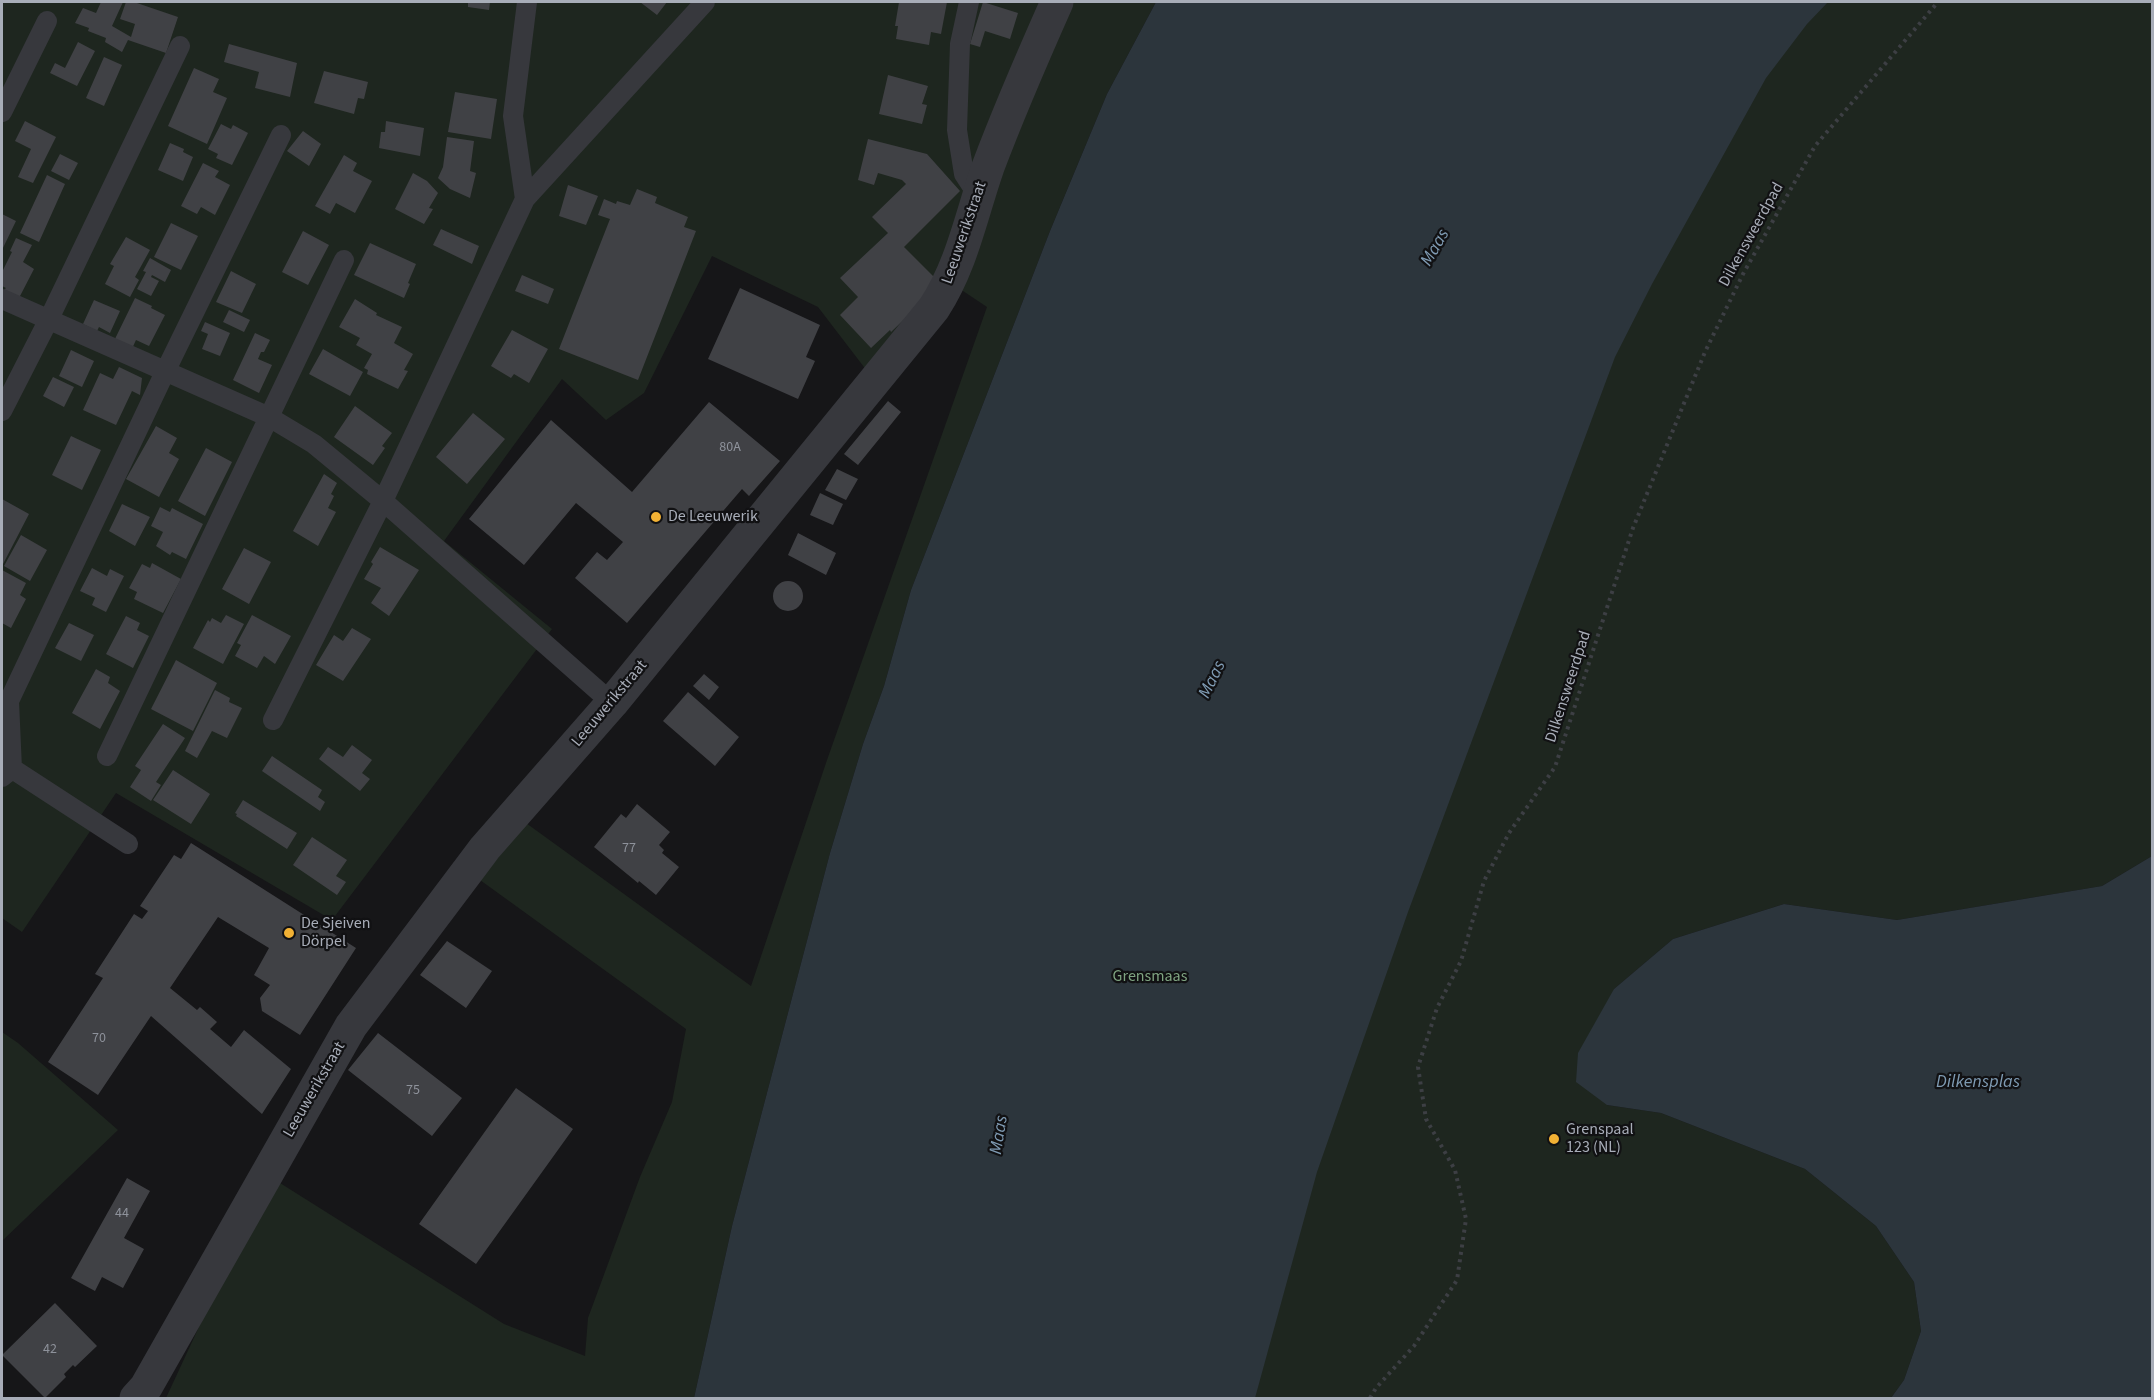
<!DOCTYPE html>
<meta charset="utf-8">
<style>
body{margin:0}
#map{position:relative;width:2154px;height:1400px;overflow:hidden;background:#161618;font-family:"Source Sans 3",sans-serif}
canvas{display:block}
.frame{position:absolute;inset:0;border:3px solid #a8adb8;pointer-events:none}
</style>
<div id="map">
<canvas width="2154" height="1400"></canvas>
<div class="frame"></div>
</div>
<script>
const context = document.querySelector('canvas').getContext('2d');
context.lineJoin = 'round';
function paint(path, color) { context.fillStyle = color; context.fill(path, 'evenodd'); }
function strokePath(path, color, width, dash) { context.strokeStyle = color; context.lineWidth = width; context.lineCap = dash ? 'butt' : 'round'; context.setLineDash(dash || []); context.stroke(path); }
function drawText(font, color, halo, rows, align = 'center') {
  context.font = font + ' "Source Sans 3",sans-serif'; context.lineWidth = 4.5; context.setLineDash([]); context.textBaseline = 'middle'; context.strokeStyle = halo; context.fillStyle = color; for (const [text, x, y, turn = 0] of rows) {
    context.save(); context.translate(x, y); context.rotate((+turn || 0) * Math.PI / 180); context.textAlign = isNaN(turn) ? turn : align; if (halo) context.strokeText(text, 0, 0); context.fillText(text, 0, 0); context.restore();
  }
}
const green = new Path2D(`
 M 2,2 L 1047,2 L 942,284 L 867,371 L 818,307 L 712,256 L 644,393 L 606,420 L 562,379 L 444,541 L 552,629 L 332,920 L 116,793 L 22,932 L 2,918 Z
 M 1063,2 L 1156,2 L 1107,94 L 1050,231 L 911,590 L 884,686 L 863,744 L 830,853 L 732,1226 L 694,1398 L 166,1398 L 211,1301 L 280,1183 L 504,1324 L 585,1356 L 588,1318 L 640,1177 L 672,1102 L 686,1029 L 480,880 L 526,823 L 751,986 L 827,760 L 987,307 L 960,289 Z
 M 1329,2 L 2152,2 L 2152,856 L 2102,886 L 1897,920 L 1784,904 L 1673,939 L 1614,989 L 1607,1105 L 1661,1113 L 1805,1169 L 1876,1226 L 1914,1282 L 1921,1331 L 1904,1380 L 1891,1398 L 939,1398 Z
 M 2,1032 L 18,1043 L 118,1130 L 2,1241 Z`);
const water = new Path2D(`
 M 1156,2 L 1828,2 L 1807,24 L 1766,78 L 1652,284 L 1615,357 L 1408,912 L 1317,1172 L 1255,1398 L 694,1398 L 732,1226 L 830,853 L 863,744 L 884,686 L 911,590 L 1050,231 L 1107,94 Z
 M 2152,856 L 2152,1398 L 1891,1398 L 1904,1380 L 1921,1331 L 1914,1282 L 1876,1226 L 1805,1169 L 1661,1113 L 1607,1105 L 1576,1082 L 1578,1053 L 1614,989 L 1673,939 L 1784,904 L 1897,920 L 2102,886 Z`);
const building = new Path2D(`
 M 101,2 L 123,2 L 112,26 L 131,37 L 135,24 L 120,19 L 126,2 L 134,2 L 178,17 L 166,53 L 128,40 L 122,52 L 105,42 L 106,38 L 88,31 L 89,28 L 75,23 L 83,8 L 96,13 Z
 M 468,2 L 490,2 L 489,10 L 468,7 Z
 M 640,2 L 667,2 L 657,15 Z
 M 899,2 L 947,2 L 941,34 L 931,32 L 929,45 L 896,39 L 898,26 L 895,26 Z
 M 983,2 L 1018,13 L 1010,39 L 985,31 L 980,47 L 970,44 Z
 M 78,42 L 95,51 L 77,86 L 50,73 L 55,63 L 65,68 Z
 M 229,44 L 297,63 L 290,97 L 255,88 L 259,72 L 224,62 Z
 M 104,57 L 122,65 L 104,106 L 86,98 Z
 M 194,68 L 219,79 L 213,92 L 227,98 L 207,144 L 168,126 Z
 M 324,71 L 368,82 L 364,99 L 358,98 L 354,114 L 314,103 Z
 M 888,75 L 928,86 L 922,104 L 927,105 L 922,124 L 879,114 Z
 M 455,92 L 497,99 L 491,139 L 448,132 Z
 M 25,121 L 56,137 L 33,183 L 18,177 L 31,149 L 15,141 Z
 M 386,121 L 424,128 L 420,156 L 379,148 L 381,132 L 385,132 Z
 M 221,124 L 231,129 L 233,125 L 248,133 L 232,165 L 216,158 L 218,154 L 208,149 Z
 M 303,131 L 321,144 L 309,166 L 287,151 Z
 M 447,137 L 474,141 L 470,171 L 476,173 L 470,198 L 450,189 L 438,178 L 443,167 Z
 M 868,139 L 927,154 L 960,191 L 904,247 L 941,284 L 891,332 L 890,330 L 871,348 L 840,315 L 858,297 L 840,278 L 888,233 L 872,217 L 906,184 L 902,180 L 878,173 L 874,185 L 858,180 Z
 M 170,143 L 184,149 L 183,152 L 193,157 L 183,181 L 158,170 Z
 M 60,154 L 78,163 L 69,180 L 51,171 Z
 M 344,155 L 357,163 L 353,171 L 372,181 L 355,213 L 336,203 L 330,214 L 315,206 Z
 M 203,163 L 219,171 L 215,177 L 230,185 L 215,215 L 201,207 L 197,214 L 181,206 Z
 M 413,173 L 427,181 L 438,193 L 429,208 L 433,209 L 424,224 L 395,209 Z
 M 47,175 L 65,184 L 39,242 L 20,233 Z
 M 568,185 L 598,196 L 586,225 L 559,216 Z
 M 637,189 L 657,197 L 655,203 L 688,217 L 684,227 L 696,231 L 638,380 L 559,349 L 610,219 L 598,215 L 604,199 L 616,204 L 617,201 L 630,205 Z
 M 2,214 L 16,221 L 2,250 Z
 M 171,223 L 198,236 L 181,270 L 154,257 Z
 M 441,229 L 479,246 L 472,264 L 433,245 Z
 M 303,231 L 329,245 L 308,285 L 282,272 Z
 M 126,237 L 150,250 L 135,277 L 139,280 L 130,297 L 105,284 L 114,266 L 110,264 Z
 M 16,238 L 32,245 L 23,262 L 34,269 L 19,298 L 4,290 L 6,288 L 2,286 L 2,272 L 12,252 L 10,251 Z
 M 370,243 L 416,264 L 408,283 L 410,284 L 404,298 L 354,275 Z
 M 150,258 L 171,270 L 165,282 L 152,275 L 151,277 L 159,281 L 151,296 L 137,289 L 146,272 L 143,271 Z
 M 231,271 L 256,284 L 242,313 L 216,302 Z
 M 522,275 L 554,289 L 548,304 L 515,291 Z
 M 740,288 L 820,325 L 806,357 L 815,361 L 798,399 L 708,359 Z
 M 135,298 L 152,306 L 151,308 L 165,315 L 149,346 L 136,340 L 130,353 L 112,345 Z
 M 355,299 L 377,313 L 376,315 L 402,327 L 394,343 L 413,354 L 404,370 L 408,371 L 398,389 L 367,374 L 368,370 L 364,368 L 372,354 L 356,345 L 360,338 L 339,327 Z
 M 94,300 L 120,311 L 110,333 L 99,327 L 97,331 L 83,324 Z
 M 229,310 L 250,320 L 244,332 L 223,322 Z
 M 205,322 L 230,333 L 220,356 L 202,349 L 208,334 L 201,331 Z
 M 512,330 L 548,349 L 529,383 L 514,374 L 511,378 L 491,366 Z
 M 255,333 L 270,340 L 264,352 L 261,352 L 258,359 L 272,365 L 259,393 L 233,380 Z
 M 323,349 L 363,372 L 350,396 L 309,374 Z
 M 71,350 L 94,361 L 82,387 L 59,376 Z
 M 119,367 L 142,378 L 140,395 L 132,391 L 116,425 L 83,410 L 100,373 L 113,379 Z
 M 53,377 L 74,387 L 64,407 L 43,396 Z
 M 888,401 L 901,412 L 858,465 L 844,454 Z
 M 709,402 L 780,461 L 749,496 L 742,489 L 627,623 L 575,578 L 597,552 L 607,560 L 623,542 L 576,503 L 524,565 L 469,519 L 551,420 L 632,492 Z
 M 355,406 L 392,433 L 382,446 L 385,448 L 373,465 L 334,437 Z
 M 473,413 L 505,439 L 467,484 L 436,457 Z
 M 156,426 L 177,438 L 169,453 L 179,459 L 159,497 L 126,479 Z
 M 71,436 L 101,450 L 82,490 L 52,475 Z
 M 206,448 L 232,462 L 205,516 L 178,501 Z
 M 837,469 L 858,479 L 846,500 L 825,490 Z
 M 324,474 L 337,483 L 331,494 L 334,496 L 328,508 L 336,512 L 318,546 L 293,531 Z
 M 820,493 L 843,504 L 833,525 L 810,515 Z
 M 2,499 L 29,514 L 2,566 Z
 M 122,504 L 150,517 L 135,546 L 109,531 Z
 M 160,507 L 170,512 L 172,508 L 203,524 L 186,559 L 172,552 L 170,555 L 156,546 L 163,532 L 151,526 Z
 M 798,533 L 836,553 L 826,575 L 788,555 Z
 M 21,535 L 47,550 L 30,581 L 4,566 Z
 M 380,547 L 419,570 L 389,616 L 371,603 L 381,588 L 364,579 L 373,564 L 371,562 Z
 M 244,548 L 271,562 L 249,604 L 222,589 Z
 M 152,563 L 181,579 L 163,613 L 134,599 L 137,592 L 129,588 L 142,564 L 150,568 Z
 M 92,568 L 107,576 L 110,569 L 124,576 L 106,612 L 92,605 L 95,598 L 80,591 Z
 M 2,570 L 26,583 L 20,595 L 26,599 L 11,628 L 2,623 Z
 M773 596a15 15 0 1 1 30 0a15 15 0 1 1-30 0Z
 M 226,615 L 244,624 L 223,664 L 193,648 L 208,620 L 210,622 L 212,618 L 221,623 Z
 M 252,615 L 291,636 L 275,664 L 264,656 L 257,668 L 235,656 L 241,645 L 237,643 Z
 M 126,616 L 140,623 L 137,630 L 149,636 L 133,668 L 106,654 Z
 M 69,623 L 94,635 L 81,661 L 55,648 Z
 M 352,628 L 371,639 L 343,681 L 316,665 L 334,635 L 343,641 Z
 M 176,660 L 217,683 L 193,731 L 151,709 Z
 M 96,669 L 110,677 L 108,683 L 120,691 L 100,729 L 72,713 Z
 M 704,674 L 719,687 L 709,700 L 693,686 Z
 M 215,690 L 230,698 L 229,702 L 242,708 L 227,738 L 212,731 L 197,758 L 185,751 Z
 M 688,692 L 739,737 L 715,766 L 663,721 Z
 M 163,724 L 185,738 L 156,782 L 161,785 L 151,801 L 130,787 L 141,770 L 135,766 Z
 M 352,745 L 372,760 L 362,773 L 370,779 L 360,791 L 319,759 L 328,747 L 343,757 Z
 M 272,756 L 322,790 L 318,797 L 325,802 L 320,811 L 262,771 Z
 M 173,770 L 210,794 L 191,824 L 153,800 Z
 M 243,800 L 297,833 L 287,849 L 236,816 L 237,814 L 235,813 Z
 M 637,804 L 670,832 L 659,845 L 664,850 L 662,853 L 679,867 L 656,895 L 639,881 L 638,883 L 594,847 L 621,814 L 626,818 Z
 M 312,837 L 347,860 L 336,876 L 346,882 L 337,895 L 293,865 Z
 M 191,843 L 356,948 L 300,1035 L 262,1011 L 260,998 L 270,985 L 254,975 L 269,948 L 218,917 L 170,988 L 197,1010 L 200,1007 L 217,1022 L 210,1029 L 231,1047 L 244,1030 L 291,1069 L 262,1114 L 151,1016 L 98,1095 L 48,1062 L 103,978 L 95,974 L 134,914 L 142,919 L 148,911 L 140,906 L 174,855 L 181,859 Z
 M 447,941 L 492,971 L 466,1008 L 420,975 Z
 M 378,1033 L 462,1098 L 432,1136 L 348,1070 Z
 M 516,1088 L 573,1129 L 476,1264 L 419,1224 Z
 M 127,1178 L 150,1191 L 124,1238 L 144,1249 L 123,1288 L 102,1277 L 95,1291 L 71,1278 Z
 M 55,1303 L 97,1346 L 75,1367 L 73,1365 L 64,1374 L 66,1377 L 45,1398 L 2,1355 Z`);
const path = new Path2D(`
 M 1370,1398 L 1376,1388 L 1414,1346 L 1457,1280 L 1466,1219 L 1455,1170 L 1426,1119 L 1418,1067 L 1437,1008 L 1461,961 L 1484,881 L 1509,833 L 1555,767 L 1633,528 L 1705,352 L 1743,274 L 1815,146 L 1938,2`);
const lane = new Path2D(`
 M 969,2 L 960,44 L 957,130 L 964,174 L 979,197
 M 2,112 L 47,21
 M 525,199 L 513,116 L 527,2
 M 2,299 L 269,417 L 314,444 L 383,501 L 612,703
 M 2,411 L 48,321 L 180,46
 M 273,720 L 383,501 L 525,199 L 705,2
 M 107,756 L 344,260
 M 2,762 L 128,844
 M 2,777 L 12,769 L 9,701 L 165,372 L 281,135`);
const street = new Path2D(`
 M 136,1398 L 146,1387 L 351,1026 L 485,848 L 612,703 L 934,308 C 962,265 971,216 988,167 C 1009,111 1033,56 1057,2`);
const markers = [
 [656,517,6,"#f2b134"],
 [289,933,6,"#f2b134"],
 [1554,1139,6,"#f2b134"]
];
const numberNames = [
 ["80A",730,448],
 ["77",629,849],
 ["70",99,1039],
 ["75",413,1091],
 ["44",122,1214],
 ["42",50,1350]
];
const streetNames = [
 ["Leeuwerikstraat",965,233,-71],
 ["Dilkensweerdpad",1752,235,-61],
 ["Dilkensweerdpad",1569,687,-72],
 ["Leeuwerikstraat",610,704,-50],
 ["Leeuwerikstraat",315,1090,-60]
];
const poiNames = [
 ["De Leeuwerik",668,517],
 ["De Sjeiven",301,924],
 ["Dörpel",301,942],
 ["Grenspaal",1566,1130],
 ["123 (NL)",1566,1148]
];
const parkNames = [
 ["Grensmaas",1150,977]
];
const waterNames = [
 ["Maas",1436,248,-60],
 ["Maas",1213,680,-64],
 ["Dilkensplas",1978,1083],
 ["Maas",1000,1135,-81]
];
paint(green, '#1e261f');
paint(water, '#2c353c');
paint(building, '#404145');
strokePath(path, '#3d3f44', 4, [3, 4.5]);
strokePath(lane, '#37383d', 20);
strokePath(street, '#37383d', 33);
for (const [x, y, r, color] of markers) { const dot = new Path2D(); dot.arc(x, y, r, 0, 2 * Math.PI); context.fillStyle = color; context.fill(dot); strokePath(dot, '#111113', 2); }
drawText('14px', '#8e929b', null, numberNames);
drawText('16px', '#a8adb8', '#111113', streetNames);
drawText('16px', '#a8adb8', '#111113', poiNames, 'left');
drawText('16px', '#7fa381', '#111113', parkNames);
drawText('italic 18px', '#7f9bb3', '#111113', waterNames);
</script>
